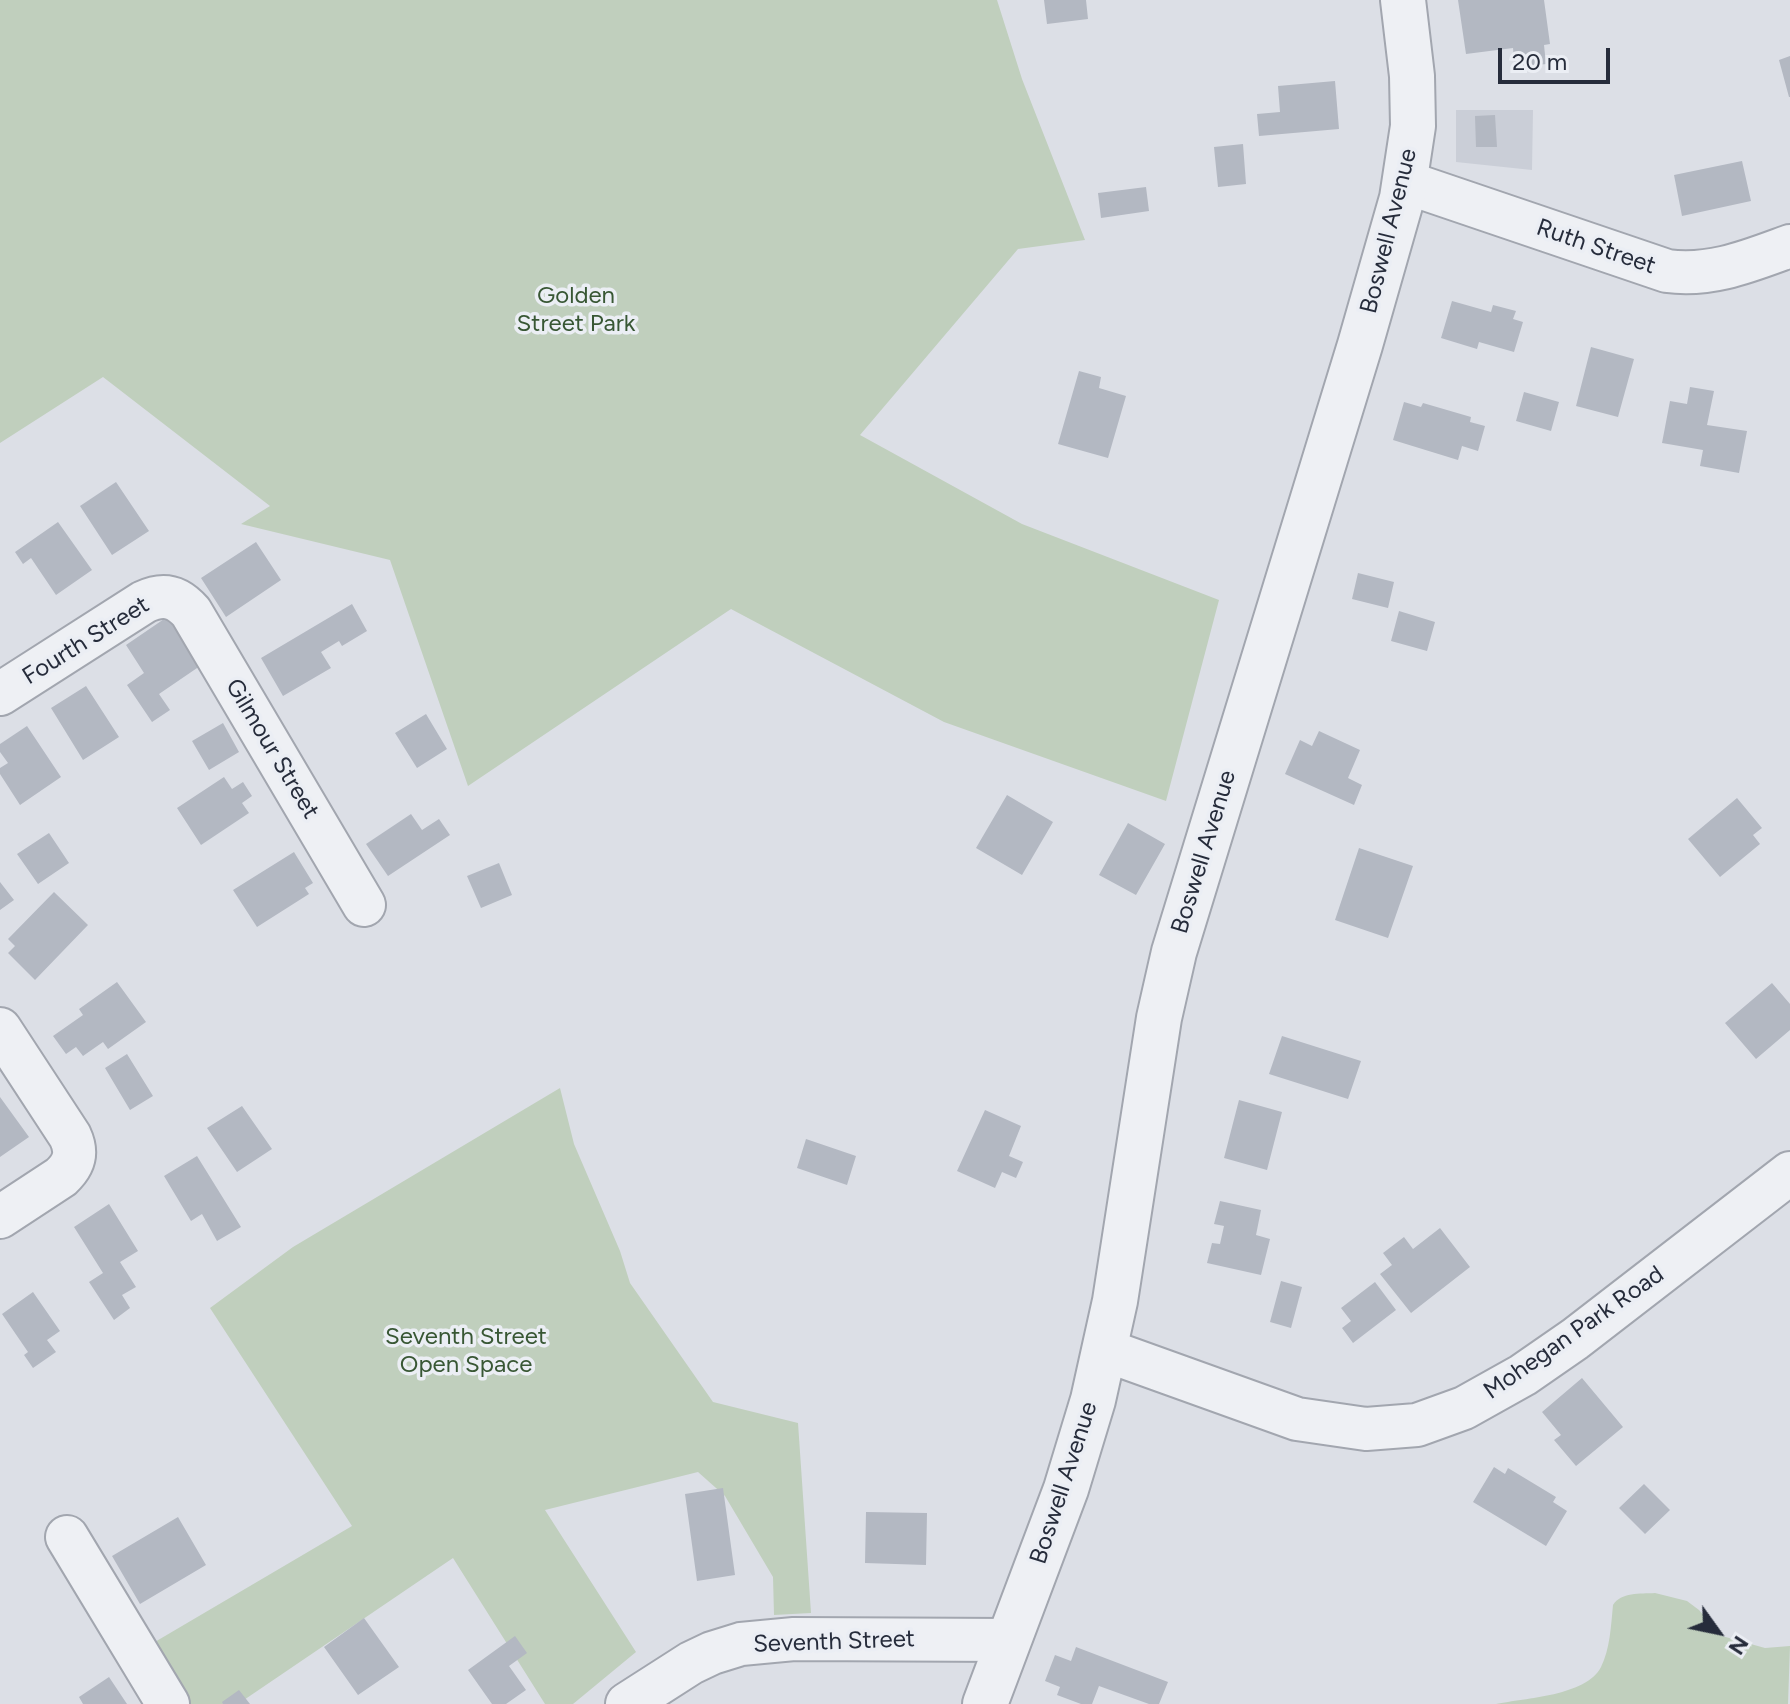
<!DOCTYPE html>
<style>
body{margin:0}
#map{position:relative;width:1790px;height:1704px;overflow:hidden;background:#dcdfe6;font-family:Figtree,sans-serif}
canvas{display:block}
.north{position:absolute;left:1678px;top:1592px;width:80px;height:80px;-webkit-text-stroke:6px #ebeef4;paint-order:stroke;rotate:123deg;font-size:22px;font-weight:700;line-height:32px;text-align:center;color:#262c3b}
.north::after{content:'';display:block;margin:auto;width:28px;height:36px;background:#262c3b;clip-path:polygon(50% 0,100% 100%,50% 72%,0 100%)}
.scale{position:absolute;left:1498px;top:48px;width:112px;height:36px;box-sizing:border-box;border:4px solid #262c3b;border-top:0;padding-left:10px;font-size:24px;line-height:28px;white-space:nowrap;color:#262c3b;-webkit-text-stroke:6px #ebeef4;paint-order:stroke}
</style>
<div id="map">
<canvas width="1790" height="1704"></canvas>
<div class="north">N</div>
<div class="scale">20 m</div>
</div>
<script>
const context = document.querySelector('canvas').getContext('2d');
context.lineJoin = 'round';
function paint(path, color) { context.fillStyle = color; context.fill(path, 'evenodd'); }
function strokePath(path, color, width, dash) { context.strokeStyle = color; context.lineWidth = width; context.lineCap = dash ? 'butt' : 'round'; context.setLineDash(dash || []); context.stroke(path); }
function drawText(font, color, halo, rows, align = 'center') {
  context.font = font + ' Figtree,sans-serif'; context.lineWidth = 7; context.setLineDash([]); context.textBaseline = 'middle'; context.strokeStyle = halo; context.fillStyle = color; for (const [text, x, y, turn = 0] of rows) {
    context.save(); context.translate(x, y); context.rotate((+turn || 0) * Math.PI / 180); context.textAlign = isNaN(turn) ? turn : align; if (halo) context.strokeText(text, 0, 0); context.fillText(text, 0, 0); context.restore();
  }
}
const built = new Path2D(`
 M 1456,110 L 1533,110 L 1532,170 L 1456,162 Z`);
const green = new Path2D(`
 M 0,0 L 997,0 L 1022,79 L 1085,240 L 1018,249 L 860,435 L 1022,524 L 1219,600 L 1166,801 L 944,722 L 731,609 L 468,786 L 390,560 L 241,524 L 270,506 L 103,377 L 0,443 Z
 M 560,1088 L 574,1144 L 620,1251 L 630,1283 L 713,1402 L 798,1423 L 811,1613 L 774,1615 L 773,1577 L 725,1496 L 698,1472 L 545,1510 L 636,1652 L 573,1704 L 545,1704 L 453,1558 L 238,1704 L 184,1704 L 148,1646 L 352,1526 L 210,1308 L 293,1247 Z
 M 1655,1593 L 1687,1601 L 1699,1610 L 1722,1636 L 1765,1648 L 1790,1646 L 1788,1704 L 1496,1704 C 1525,1698 1586,1696 1601,1667 C 1610,1649 1611,1626 1613,1605 C 1621,1592 1640,1594 1655,1593 Z`);
const building = new Path2D(`
 M 1044,0 L 1086,0 L 1088,19 L 1047,24 Z
 M 1458,0 L 1544,0 L 1550,44 L 1544,45 L 1546,64 L 1515,68 L 1513,48 L 1466,54 Z
 M 1790,56 L 1790,97 L 1789,97 L 1779,60 Z
 M 1335,81 L 1339,129 L 1259,136 L 1257,114 L 1280,112 L 1278,86 Z
 M 1495,115 L 1497,147 L 1476,147 L 1475,116 Z
 M 1243,144 L 1246,184 L 1218,187 L 1214,147 Z
 M 1742,161 L 1751,201 L 1682,216 L 1674,175 Z
 M 1146,187 L 1149,211 L 1101,218 L 1098,193 Z
 M 1452,301 L 1491,312 L 1493,305 L 1516,311 L 1513,319 L 1523,322 L 1514,352 L 1479,342 L 1477,349 L 1441,338 Z
 M 1591,347 L 1634,359 L 1618,417 L 1576,406 Z
 M 1079,371 L 1101,377 L 1099,388 L 1126,396 L 1108,458 L 1058,444 Z
 M 1690,387 L 1714,391 L 1707,425 L 1747,431 L 1739,473 L 1700,466 L 1703,450 L 1662,443 L 1670,401 L 1687,404 Z
 M 1524,392 L 1559,402 L 1551,431 L 1516,421 Z
 M 1404,402 L 1421,407 L 1423,403 L 1471,417 L 1470,422 L 1485,426 L 1478,451 L 1462,446 L 1458,460 L 1393,440 Z
 M 116,482 L 149,531 L 112,555 L 80,506 Z
 M 58,522 L 92,570 L 56,595 L 31,558 L 23,564 L 15,552 Z
 M 256,542 L 281,580 L 226,617 L 201,578 Z
 M 1358,573 L 1394,582 L 1388,608 L 1352,599 Z
 M 352,604 L 367,631 L 342,646 L 339,641 L 321,652 L 331,668 L 283,696 L 261,658 Z
 M 1399,611 L 1435,622 L 1427,651 L 1391,641 Z
 M 167,617 L 200,666 L 159,694 L 170,710 L 152,722 L 127,685 L 144,673 L 126,645 Z
 M 86,686 L 119,737 L 83,760 L 51,708 Z
 M 426,714 L 447,749 L 417,768 L 395,733 Z
 M 223,723 L 239,752 L 209,770 L 192,741 Z
 M 27,726 L 61,777 L 20,805 L 0,774 L 0,768 L 8,763 L 0,752 L 0,744 Z
 M 1319,731 L 1360,750 L 1348,778 L 1362,785 L 1354,805 L 1285,774 L 1300,740 L 1312,746 Z
 M 224,777 L 232,789 L 243,782 L 252,796 L 242,803 L 249,813 L 201,845 L 177,808 Z
 M 1007,795 L 1053,822 L 1022,875 L 976,848 Z
 M 1737,798 L 1762,828 L 1753,835 L 1760,844 L 1720,877 L 1688,839 Z
 M 411,814 L 422,830 L 439,819 L 450,835 L 388,876 L 366,844 Z
 M 1128,823 L 1165,844 L 1136,895 L 1099,875 Z
 M 49,833 L 69,863 L 38,884 L 17,854 Z
 M 1359,848 L 1413,866 L 1388,938 L 1335,920 Z
 M 294,852 L 313,883 L 305,888 L 309,894 L 257,927 L 233,890 Z
 M 499,863 L 512,895 L 481,908 L 467,876 Z
 M 0,882 L 14,900 L 0,910 Z
 M 54,892 L 88,925 L 35,980 L 8,953 L 15,946 L 8,939 Z
 M 117,982 L 146,1022 L 108,1049 L 103,1042 L 83,1056 L 76,1047 L 66,1054 L 53,1036 L 83,1015 L 79,1009 Z
 M 1772,983 L 1790,1004 L 1790,1030 L 1756,1059 L 1725,1023 Z
 M 1282,1036 L 1361,1061 L 1348,1099 L 1269,1074 Z
 M 127,1054 L 153,1096 L 130,1110 L 105,1068 Z
 M 0,1097 L 29,1137 L 0,1157 Z
 M 1239,1100 L 1282,1112 L 1267,1170 L 1224,1158 Z
 M 242,1106 L 272,1149 L 237,1172 L 207,1128 Z
 M 985,1110 L 1021,1126 L 1009,1156 L 1023,1162 L 1016,1178 L 1002,1172 L 995,1188 L 957,1171 Z
 M 806,1139 L 856,1156 L 847,1185 L 797,1168 Z
 M 197,1156 L 241,1227 L 217,1241 L 202,1214 L 191,1221 L 164,1176 Z
 M 1220,1201 L 1261,1210 L 1256,1235 L 1270,1239 L 1261,1275 L 1207,1263 L 1212,1243 L 1220,1244 L 1224,1226 L 1214,1224 Z
 M 109,1204 L 138,1251 L 120,1262 L 136,1287 L 122,1295 L 130,1308 L 114,1320 L 89,1282 L 103,1273 L 74,1227 Z
 M 1440,1228 L 1470,1267 L 1411,1313 L 1380,1274 L 1392,1265 L 1383,1253 L 1404,1237 L 1413,1249 Z
 M 1281,1281 L 1302,1287 L 1291,1328 L 1270,1322 Z
 M 1375,1282 L 1396,1310 L 1353,1343 L 1342,1328 L 1351,1321 L 1341,1308 Z
 M 33,1292 L 60,1331 L 47,1340 L 56,1352 L 33,1368 L 24,1355 L 28,1352 L 2,1314 Z
 M 1582,1378 L 1623,1427 L 1576,1466 L 1554,1440 L 1561,1435 L 1542,1412 Z
 M 1494,1467 L 1505,1474 L 1508,1468 L 1556,1497 L 1553,1502 L 1567,1511 L 1546,1546 L 1473,1502 Z
 M 1644,1484 L 1670,1510 L 1645,1534 L 1619,1508 Z
 M 723,1488 L 735,1575 L 697,1581 L 685,1494 Z
 M 866,1512 L 927,1513 L 926,1565 L 865,1563 Z
 M 178,1517 L 206,1565 L 140,1604 L 112,1556 Z
 M 364,1618 L 399,1667 L 358,1695 L 324,1647 Z
 M 515,1636 L 527,1653 L 509,1666 L 526,1690 L 506,1704 L 492,1704 L 468,1670 Z
 M 1076,1647 L 1168,1682 L 1159,1704 L 1149,1704 L 1099,1686 L 1092,1704 L 1081,1704 L 1057,1695 L 1060,1687 L 1045,1681 L 1055,1655 L 1071,1661 Z
 M 109,1677 L 127,1704 L 83,1704 L 79,1697 Z
 M 239,1690 L 250,1704 L 223,1704 L 222,1702 Z`);
const minor = new Path2D(`
 M 1405,182 L 1667,271 C 1711,277 1749,261 1790,246
 M 0,694 L 144,602 C 163,593 177,596 191,612 L 364,905
 M 0,1029 L 70,1136 C 78,1153 74,1165 61,1177 L 0,1217
 M 1105,1350 L 1297,1419 L 1366,1429 L 1417,1425 L 1464,1408 L 1523,1375 L 1575,1339 L 1790,1173
 M 67,1537 L 168,1704
 M 627,1704 L 691,1663 L 712,1653 L 741,1644 L 794,1639 L 1009,1640`);
const tertiary = new Path2D(`
 M 985,1704 L 1066,1489 L 1093,1400 L 1115,1301 L 1159,1018 L 1174,952 L 1360,345 L 1402,198 L 1413,126 L 1412,76 L 1403,0`);
const streetNames = [
 ["Boswell Avenue",1389,231,-76],
 ["Ruth Street",1596,247,19],
 ["Fourth Street",86,641,-32],
 ["Gilmour Street",272,749,59],
 ["Boswell Avenue",1204,852,-73],
 ["Mohegan Park Road",1574,1333,-35],
 ["Boswell Avenue",1064,1483,-72],
 ["Seventh Street",834,1642,-2]
];
const parkNames = [
 ["Golden",576,296],
 ["Street Park",576,324],
 ["Seventh Street",466,1337],
 ["Open Space",466,1365]
];
paint(built, '#caced7');
paint(green, '#c0cfbd');
paint(building, '#b3b8c2');
strokePath(minor, '#a2a6af', 46);
strokePath(tertiary, '#a2a6af', 48);
strokePath(minor, '#eef0f4', 42);
strokePath(tertiary, '#eef0f4', 44);
drawText('24px', '#262c3b', '#ebeef4', streetNames);
drawText('24px', '#385734', '#ebeef4', parkNames);
</script>
